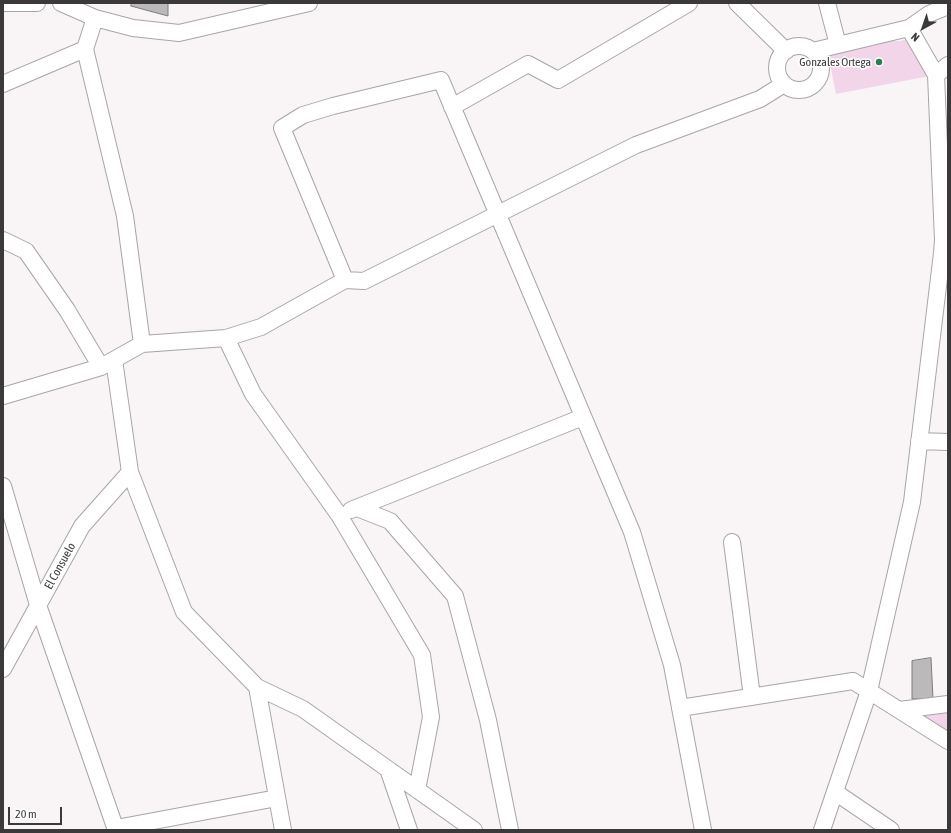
<!DOCTYPE html>
<style>
body{margin:0}
#map{position:relative;width:951px;height:833px;overflow:hidden;background:#f9f5f7;font-family:"Asap Condensed",sans-serif}
canvas{display:block}
.frame{position:absolute;inset:0;border:4px solid #3b393a;pointer-events:none}
.north{position:absolute;left:903px;top:8px;width:40px;height:40px;-webkit-text-stroke:3px #fff;paint-order:stroke;rotate:220deg;font-size:11px;font-weight:700;line-height:16px;text-align:center;color:#3b393a}
.north::after{content:'';display:block;margin:auto;width:14px;height:18px;background:#3b393a;clip-path:polygon(50% 0,100% 100%,50% 72%,0 100%)}
.scale{position:absolute;left:8px;top:807px;width:54px;height:18px;box-sizing:border-box;border:2px solid #3b393a;border-top:0;padding-left:5px;font-size:12px;line-height:14px;white-space:nowrap;color:#3b393a;-webkit-text-stroke:3px #fff;paint-order:stroke}
</style>
<div id="map">
<canvas width="951" height="833"></canvas>
<div class="frame"></div>
<div class="north">N</div>
<div class="scale">20 m</div>
</div>
<script>
const context = document.querySelector('canvas').getContext('2d');
context.lineJoin = 'round';
function paint(path, color) { context.fillStyle = color; context.fill(path, 'evenodd'); }
function strokePath(path, color, width, dash) { context.strokeStyle = color; context.lineWidth = width; context.lineCap = dash ? 'butt' : 'round'; context.setLineDash(dash || []); context.stroke(path); }
function drawText(font, color, halo, rows, align = 'center') {
  context.font = font + ' "Asap Condensed",sans-serif'; context.lineWidth = 3; context.setLineDash([]); context.textBaseline = 'middle'; context.strokeStyle = halo; context.fillStyle = color; for (const [text, x, y, turn = 0] of rows) {
    context.save(); context.translate(x, y); context.rotate((+turn || 0) * Math.PI / 180); context.textAlign = isNaN(turn) ? turn : align; if (halo) context.strokeText(text, 0, 0); context.fillText(text, 0, 0); context.restore();
  }
}
const green = new Path2D(`
 M 914,37 L 935,75 L 836,94 L 827,49 L 887,41 L 900,41 Z
 M 948,710 L 948,737 L 904,711 Z`);
const building = new Path2D(`
 M 132,3 L 168,3 L 168,16 L 131,6 Z
 M 931,658 L 933,699 L 912,699 L 912,661 Z`);
const minor = new Path2D(`
 M 3,3 L 37,3
 M 61,3 L 95,18 L 133,28 L 179,33 L 309,3
 M 737,3 L 786,51
 M 827,3 L 838,45
 M777 68a22 22 0 1 1 44 0a22 22 0 1 1-44 0Z
 M 85,49 L 125,216 L 142,344
 M 813,51 L 909,28 L 929,14 L 948,6
 M 936,75 L 948,65
 M 3,84 L 85,49 L 95,18
 M 452,107 L 528,64 L 558,80 L 689,3
 M 3,240 L 26,251 L 67,310 L 101,367
 M 345,280 L 282,128 L 303,115 L 333,106 L 441,80 L 632,532 L 672,665 L 703,830
 M 226,338 L 253,394 L 339,515 L 422,655 L 431,717 L 417,790
 M 114,360 L 130,472 L 184,612 L 257,687 L 303,709 L 474,830
 M 3,396 L 101,367 L 142,344 L 226,338 L 261,327 L 345,280 L 364,281 L 636,145 L 760,99 L 784,84
 M 919,441 L 948,442
 M 3,486 L 38,605 L 116,830
 M 357,508 L 390,521 L 455,596 L 488,720 L 510,830
 M 351,510 L 583,417
 M 732,542 L 752,697
 M 3,669 L 82,526 L 130,472
 M 257,687 L 283,830
 M 680,708 L 853,681 L 948,741
 M 899,710 L 948,704
 M 388,769 L 409,830
 M 835,792 L 891,830
 M 116,828 L 277,798
 M 822,830 L 869,691 L 912,502 L 942,253 L 943,240 L 936,75 L 909,28`);
const markers = [
 [879,62,4,"#2a7f52"]
];
const poiNames = [
 ["Gonzales Ortega",871,62]
];
const streetNames = [
 ["El Consuelo",60,566,-61]
];
paint(green, '#f3d5ea');
paint(building, '#bcb9bb');
strokePath(building, '#7d7a7c', 1);
strokePath(minor, '#a8a5a7', 18);
strokePath(minor, '#fff', 16);
for (const [x, y, r, color] of markers) { const dot = new Path2D(); dot.arc(x, y, r, 0, 2 * Math.PI); context.fillStyle = color; context.fill(dot); strokePath(dot, '#fff', 1.5); }
drawText('12px', '#3b393a', '#fff', poiNames, 'right');
drawText('12px', '#3b393a', '#fff', streetNames);
</script>
